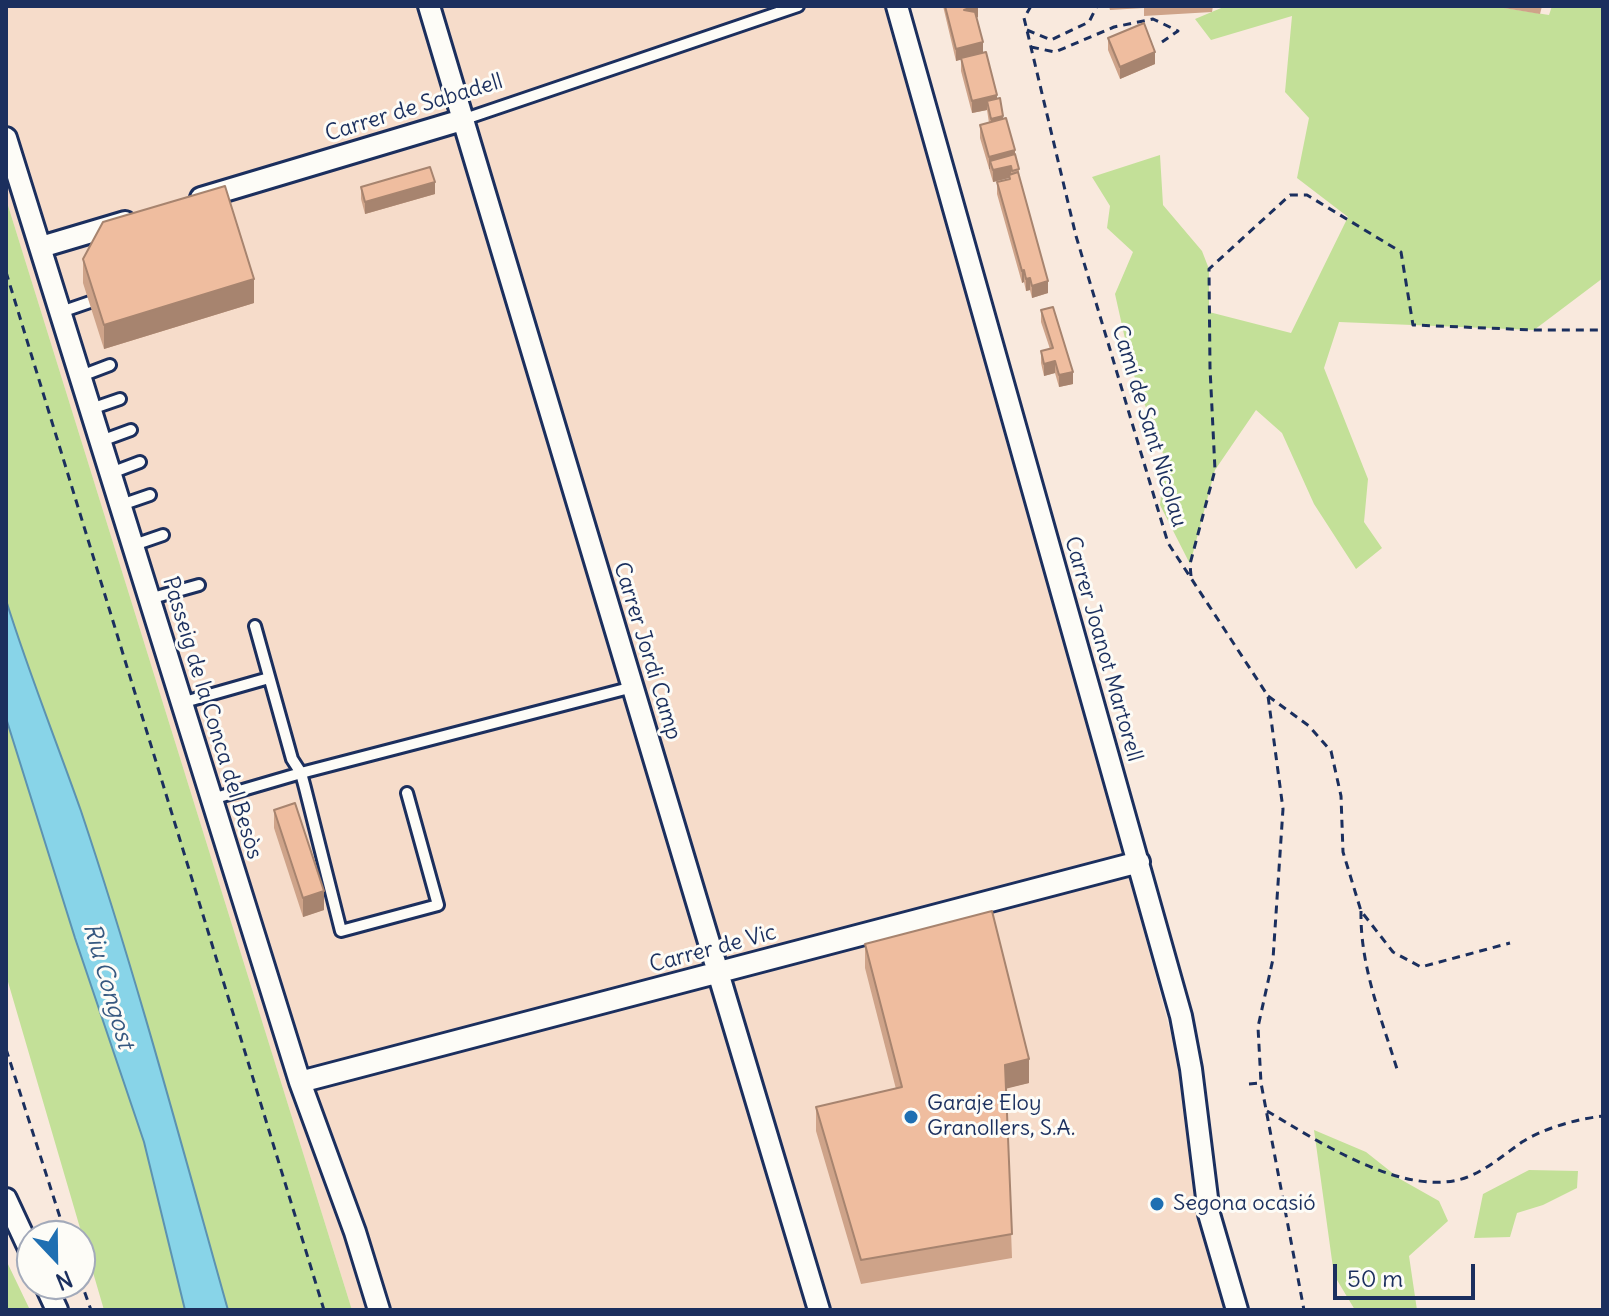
<!DOCTYPE html>
<meta charset="utf-8">
<style>
body{margin:0}
#map{position:relative;width:1609px;height:1316px;overflow:hidden;background:#f9e9dd;font-family:Delius,sans-serif}
canvas{display:block}
.frame{position:absolute;inset:0;border:8px solid #1b2f5e;pointer-events:none}
.north{position:absolute;left:16px;top:1220px;width:80px;height:80px;box-sizing:border-box;background:#fdfcf7;border:2px solid #a3aaba;border-radius:50%;rotate:158deg;font-size:22px;font-weight:700;line-height:32px;text-align:center;color:#1b2f5e}
.north::after{content:'';display:block;margin:auto;width:28px;height:36px;background:#1f6fb2;clip-path:polygon(50% 0,100% 100%,50% 72%,0 100%)}
.scale{position:absolute;left:1333px;top:1264px;width:142px;height:36px;box-sizing:border-box;border:4px solid #1b2f5e;border-top:0;padding-left:10px;font-size:24px;line-height:28px;white-space:nowrap;color:#1b2f5e;-webkit-text-stroke:6px #fdfcf7;paint-order:stroke}
</style>
<div id="map">
<canvas width="1609" height="1316"></canvas>
<div class="frame"></div>
<div class="north">N</div>
<div class="scale">50 m</div>
</div>
<script>
const context = document.querySelector('canvas').getContext('2d');
context.lineJoin = 'round';
function paint(path, color) { context.fillStyle = color; context.fill(path, 'evenodd'); }
function strokePath(path, color, width, dash) { context.strokeStyle = color; context.lineWidth = width; context.lineCap = dash ? 'butt' : 'round'; context.setLineDash(dash || []); context.stroke(path); }
function drawText(font, color, halo, rows, align = 'center') {
  context.font = font + ' Delius,sans-serif'; context.lineWidth = 6; context.setLineDash([]); context.textBaseline = 'middle'; context.strokeStyle = halo; context.fillStyle = color; for (const [text, x, y, turn = 0] of rows) {
    context.save(); context.translate(x, y); context.rotate((+turn || 0) * Math.PI / 180); context.textAlign = isNaN(turn) ? turn : align; if (halo) context.strokeText(text, 0, 0); context.fillText(text, 0, 0); context.restore();
  }
}
const built = new Path2D(`
 M 6,6 L 897,6 L 1187,1094 L 1237,1310 L 352,1310 L 6,199 Z`);
const green = new Path2D(`
 M 1226,6 L 1492,6 L 1549,15 L 1552,6 L 1603,6 L 1603,278 L 1534,330 L 1339,322 L 1324,368 L 1368,479 L 1364,522 L 1382,548 L 1356,569 L 1314,504 L 1282,433 L 1256,410 L 1215,470 L 1190,564 L 1160,505 L 1165,459 L 1132,370 L 1115,294 L 1133,252 L 1107,228 L 1110,206 L 1092,177 L 1160,155 L 1163,205 L 1202,251 L 1209,269 L 1209,312 L 1291,333 L 1348,217 L 1297,178 L 1309,118 L 1285,92 L 1292,16 L 1211,40 L 1195,19 Z
 M 6,199 L 352,1310 L 228,1310 C 181,1143 136,975 81,811 C 56,740 28,671 6,600 Z
 M 6,718 L 75,938 L 144,1142 L 185,1310 L 104,1310 L 6,975 Z
 M 1314,1130 L 1366,1152 L 1400,1179 L 1439,1201 L 1448,1221 L 1409,1256 L 1417,1310 L 1355,1310 L 1334,1275 Z
 M 1529,1170 L 1578,1171 L 1577,1188 L 1543,1205 L 1517,1213 L 1510,1237 L 1474,1238 L 1483,1194 Z
 M 6,1260 L 30,1310 L 6,1310 Z`);
const water = new Path2D(`
 M 6,600 C 28,671 56,740 81,811 C 136,975 181,1143 228,1310 L 185,1310 L 144,1142 L 75,938 L 6,718 Z`);
const path = new Path2D(`
 M 1031,6 L 1024,18 L 1076,236 L 1168,543 L 1268,696 L 1283,809 L 1273,959 L 1258,1027 L 1261,1083 L 1304,1310
 M 1027,30 L 1051,40 L 1089,22 L 1097,6
 M 1031,47 L 1055,52 L 1114,27 L 1153,19 L 1178,31 L 1162,42
 M 6,272 L 324,1310
 M 1191,576 L 1190,564 L 1215,470 L 1210,368 L 1209,269 L 1290,195 L 1307,195 L 1401,252 L 1413,325 L 1534,330 L 1603,330
 M 1268,696 L 1309,726 L 1331,751 L 1341,796 L 1343,852 L 1361,911 L 1393,952 L 1421,967 L 1510,943
 M 1361,911 C 1360,966 1381,1017 1397,1069
 M 6,1049 L 66,1236
 M 1249,1084 L 1261,1083
 M 1267,1111 C 1318,1141 1409,1202 1470,1176 C 1489,1168 1505,1154 1522,1142 C 1544,1128 1577,1119 1603,1116
 M 80,1279 L 91,1310`);
const lane = new Path2D(`
 M 462,120 L 798,6
 M 61,312 L 90,302
 M 81,376 L 110,365
 M 91,409 L 120,399
 M 101,441 L 131,430
 M 111,473 L 140,462
 M 121,505 L 150,495
 M 134,545 L 163,535
 M 149,599 L 199,585
 M 255,626 L 292,759 L 301,773 L 305,788 L 341,931 L 438,905 L 407,793
 M 181,703 L 269,678
 M 212,799 L 301,773 L 633,687`);
const street = new Path2D(`
 M 429,6 L 819,1310
 M 897,6 L 1181,1016 L 1191,1069 L 1209,1214 L 1237,1310
 M 6,138 L 300,1082 L 355,1232 L 379,1310
 M 201,198 L 462,120
 M 41,247 L 125,222
 M 300,1082 L 1139,862
 M 6,1199 L 32,1255
 M 45,1284 L 57,1310`);
const wall = new Path2D(`
 M 943,6 L 978,6 L 978,17 L 976,18 L 983,53 L 1015,156 L 1019,169 L 1019,176 L 1048,293 L 1032,298 L 1030,290 L 1026,291 L 1024,282 L 1022,283 L 997,194 L 997,182 L 1009,180 L 1009,178 L 993,182 L 980,138 L 980,125 L 989,123 L 987,110 L 972,113 L 961,71 L 961,59 L 956,61 Z
 M 1109,6 L 1213,6 L 1212,12 L 1144,16 L 1144,8 L 1110,10 Z
 M 1492,6 L 1542,6 L 1540,14 Z
 M 1108,38 L 1155,64 L 1120,79 L 1108,50 Z
 M 361,187 L 435,194 L 365,214 L 361,199 Z
 M 83,259 L 254,303 L 104,349 L 83,283 Z
 M 1041,310 L 1073,384 L 1059,387 L 1055,373 L 1044,376 L 1041,363 L 1041,351 L 1050,349 L 1041,322 Z
 M 274,810 L 324,910 L 303,917 L 274,828 Z
 M 865,944 L 1029,1083 L 1006,1088 L 1012,1258 L 861,1284 L 816,1131 L 816,1107 L 896,1089 L 865,968 Z`);
const shadedWall = new Path2D(`
 M 975,6 L 978,6 L 978,17 L 964,22 L 964,10 Z
 M 983,42 L 983,54 L 956,61 L 956,49 Z
 M 1155,52 L 1155,64 L 1120,79 L 1120,67 Z
 M 997,95 L 997,107 L 987,101 L 987,110 L 972,113 L 972,101 Z
 M 1003,116 L 1003,128 L 991,131 L 991,119 Z
 M 1015,150 L 1015,162 L 990,161 L 990,169 L 989,169 L 989,157 Z
 M 1011,166 L 1011,178 L 1009,175 L 1009,178 L 993,182 L 993,170 Z
 M 435,182 L 435,194 L 365,214 L 365,202 Z
 M 1024,270 L 1024,282 L 1022,283 L 1022,271 Z
 M 1030,278 L 1030,290 L 1026,291 L 1026,279 Z
 M 254,279 L 254,303 L 104,349 L 104,325 Z
 M 1048,281 L 1048,293 L 1032,298 L 1032,286 Z
 M 1055,361 L 1055,373 L 1044,376 L 1044,364 Z
 M 1073,372 L 1073,384 L 1059,387 L 1059,375 Z
 M 324,891 L 324,910 L 303,917 L 303,898 Z
 M 1029,1059 L 1029,1083 L 1005,1089 L 1005,1065 Z`);
const building = new Path2D(`
 M 945,6 L 975,6 L 964,10 L 975,12 L 983,42 L 956,49 Z
 M 1144,23 L 1155,52 L 1120,67 L 1108,38 Z
 M 986,52 L 997,95 L 972,101 L 961,58 Z
 M 1000,98 L 1003,116 L 991,119 L 987,101 Z
 M 1006,118 L 1015,150 L 989,157 L 980,125 Z
 M 1015,154 L 1019,169 L 1012,171 L 1011,166 L 993,170 L 990,161 Z
 M 430,167 L 435,182 L 365,202 L 361,187 Z
 M 1018,172 L 1048,281 L 1032,286 L 1030,278 L 1026,279 L 1024,270 L 1022,271 L 997,182 L 1010,179 L 1009,175 Z
 M 225,186 L 254,279 L 104,325 L 83,259 L 103,222 Z
 M 1053,307 L 1073,372 L 1059,375 L 1055,361 L 1044,364 L 1041,351 L 1053,348 L 1041,310 Z
 M 295,803 L 324,891 L 303,898 L 274,810 Z
 M 992,911 L 1029,1059 L 1005,1065 L 1012,1234 L 861,1260 L 816,1107 L 902,1087 L 865,944 Z`);
const markers = [
 [911,1117,8,"#1f6fb2"],
 [1157,1204,8,"#1f6fb2"]
];
const streetNames = [
 ["Carrer de Sabadell",414,108,-17],
 ["Camí de Sant Nicolau",1149,426,73],
 ["Carrer Joanot Martorell",1103,649,74],
 ["Carrer Jordi Camp",647,651,73],
 ["Passeig de la Conca del Besòs",212,718,73],
 ["Carrer de Vic",713,949,-15]
];
const poiNames = [
 ["Garaje Eloy",927,1104],
 ["Granollers, S.A.",927,1129],
 ["Segona ocasió",1173,1204]
];
const waterNames = [
 ["Riu Congost",108,986,74]
];
paint(built, '#f6dcca');
paint(green, '#c3e098');
paint(water, '#88d4e8');
strokePath(water, '#5c92b1', 2);
strokePath(lane, '#1b2f5e', 16);
strokePath(street, '#1b2f5e', 26);
strokePath(path, '#1b2f5e', 3, [8, 6]);
strokePath(lane, '#fdfcf7', 10);
strokePath(street, '#fdfcf7', 20);
paint(wall, '#cea389');
paint(shadedWall, '#a7846f');
paint(building, '#efbd9f');
strokePath(building, '#a7846f', 2);
for (const [x, y, r, color] of markers) { const dot = new Path2D(); dot.arc(x, y, r, 0, 2 * Math.PI); context.fillStyle = color; context.fill(dot); strokePath(dot, '#fdfcf7', 3); }
drawText('22px', '#1b2f5e', '#fdfcf7', streetNames);
drawText('22px', '#1b2f5e', '#fdfcf7', poiNames, 'left');
drawText('italic 24px', '#365880', '#fdfcf7', waterNames);
</script>
